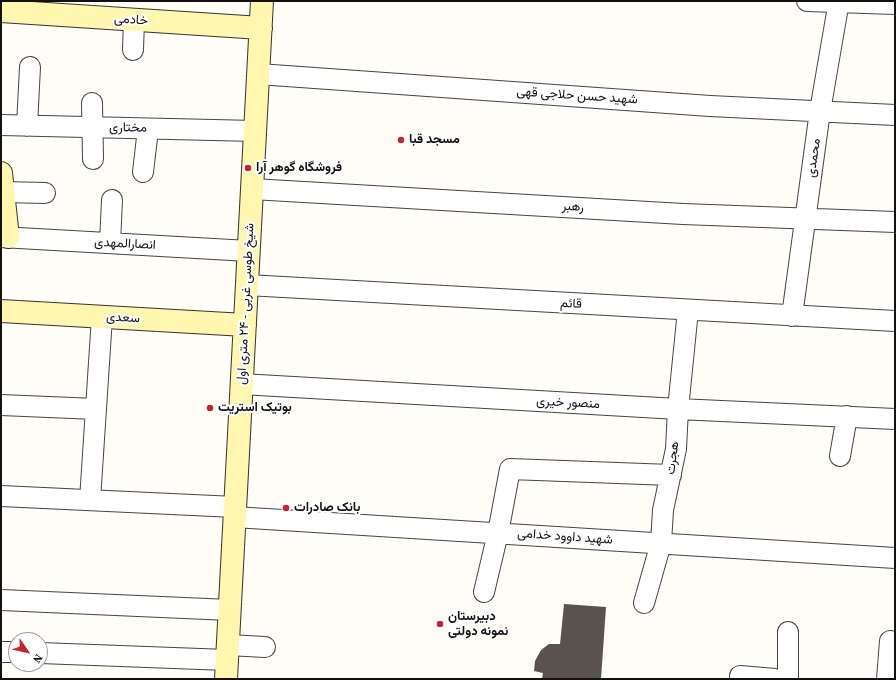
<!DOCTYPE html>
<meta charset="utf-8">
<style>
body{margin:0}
#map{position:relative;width:896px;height:680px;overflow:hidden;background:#fffdf5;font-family:"Source Serif 4",serif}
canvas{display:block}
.frame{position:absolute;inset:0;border:2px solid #111;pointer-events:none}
.north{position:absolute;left:8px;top:632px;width:40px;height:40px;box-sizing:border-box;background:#fff;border:1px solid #a0a0a0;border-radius:50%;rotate:124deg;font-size:11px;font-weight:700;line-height:16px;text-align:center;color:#111}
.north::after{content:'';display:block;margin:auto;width:14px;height:18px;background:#c4262e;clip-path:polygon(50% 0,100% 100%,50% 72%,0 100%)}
</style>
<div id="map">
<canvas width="896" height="680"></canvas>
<div class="frame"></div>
<div class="north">N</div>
</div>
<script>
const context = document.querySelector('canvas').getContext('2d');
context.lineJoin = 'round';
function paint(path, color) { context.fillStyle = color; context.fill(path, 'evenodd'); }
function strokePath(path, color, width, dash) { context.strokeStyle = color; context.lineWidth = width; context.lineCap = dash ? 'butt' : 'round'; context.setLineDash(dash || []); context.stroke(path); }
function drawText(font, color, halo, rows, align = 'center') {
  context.font = font + ' "Source Serif 4",Vazirmatn,serif'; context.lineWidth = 4; context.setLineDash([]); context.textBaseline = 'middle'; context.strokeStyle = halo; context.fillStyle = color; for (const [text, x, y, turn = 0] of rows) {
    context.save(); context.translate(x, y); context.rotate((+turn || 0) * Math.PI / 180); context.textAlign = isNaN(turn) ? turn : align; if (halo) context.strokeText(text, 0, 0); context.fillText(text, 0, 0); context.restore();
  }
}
const building = new Path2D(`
 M 564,604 L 606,607 L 601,679 L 542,679 L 543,673 L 534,671 L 535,661 L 541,650 L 549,644 L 560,644 Z`);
const street = new Path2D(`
 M 807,1 L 895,4
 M 133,50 L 134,20
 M 258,74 L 710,106 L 895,115
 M 92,103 L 93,159
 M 1,125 L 255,131
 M 27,126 L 30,67
 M 143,172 L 148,129
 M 252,189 L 683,214 L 895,222
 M 3,192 L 45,193
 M 1,237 L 249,251
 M 110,243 L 112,200
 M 247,285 L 895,321
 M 792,316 L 820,111 L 839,1
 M 241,384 L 678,409 L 895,419
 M 1,405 L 96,409
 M 840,456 L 847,416
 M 1,496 L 235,507
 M 90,500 L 102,317
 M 234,517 L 895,558
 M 484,592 L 498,533 L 510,469 L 671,475
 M 1,600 L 230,610
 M 644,603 L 661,543 L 663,510 L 676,449 L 678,409 L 688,310
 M 228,645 L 265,647
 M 1,652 L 16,652
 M 40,653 L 227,660
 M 740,676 L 775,679
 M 788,679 L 788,632
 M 887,679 L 890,641`);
const secondary = new Path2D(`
 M 1,11 L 261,28
 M 1,173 L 8,237
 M 1,311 L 245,325
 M 226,679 L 262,1`);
const markers = [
 [401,140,4,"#c4262e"],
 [248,168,4,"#c4262e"],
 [210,408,4,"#c4262e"],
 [286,508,4,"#c4262e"],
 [440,624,4,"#c4262e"]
];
const streetNames = [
 ["خادمی",131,20,4],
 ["شهید حسن حلاجی قهی",577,96,4],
 ["مختاری",128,128,1],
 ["محمدی",814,158,-82],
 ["رهبر",573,207,3],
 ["انصارالمهدی",125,244,3],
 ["شیخ طوسی غربی - ۲۴ متری اول",246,304,-87],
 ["قائم",571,304,3],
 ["سعدی",123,318,3],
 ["منصور خیری",568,403,3],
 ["هجرت",673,458,-82],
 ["شهید داوود خدامی",565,537,4]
];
const poiNames = [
 ["مسجد قبا",409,140],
 ["فروشگاه گوهر آرا",256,168],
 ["بوتیک استریت",218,408],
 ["بانک صادرات",294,508],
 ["دبیرستان",448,617],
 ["نمونه دولتی",448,632]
];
paint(building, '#5a524d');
strokePath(street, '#444', 22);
strokePath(secondary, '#333', 24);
strokePath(street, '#fff', 20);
strokePath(secondary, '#fff6b0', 22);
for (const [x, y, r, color] of markers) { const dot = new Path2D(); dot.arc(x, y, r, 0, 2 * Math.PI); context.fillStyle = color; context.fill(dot); strokePath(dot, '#fff', 1.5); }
drawText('13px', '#111', '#fff', streetNames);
drawText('bold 13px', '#111', '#fff', poiNames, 'left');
</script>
